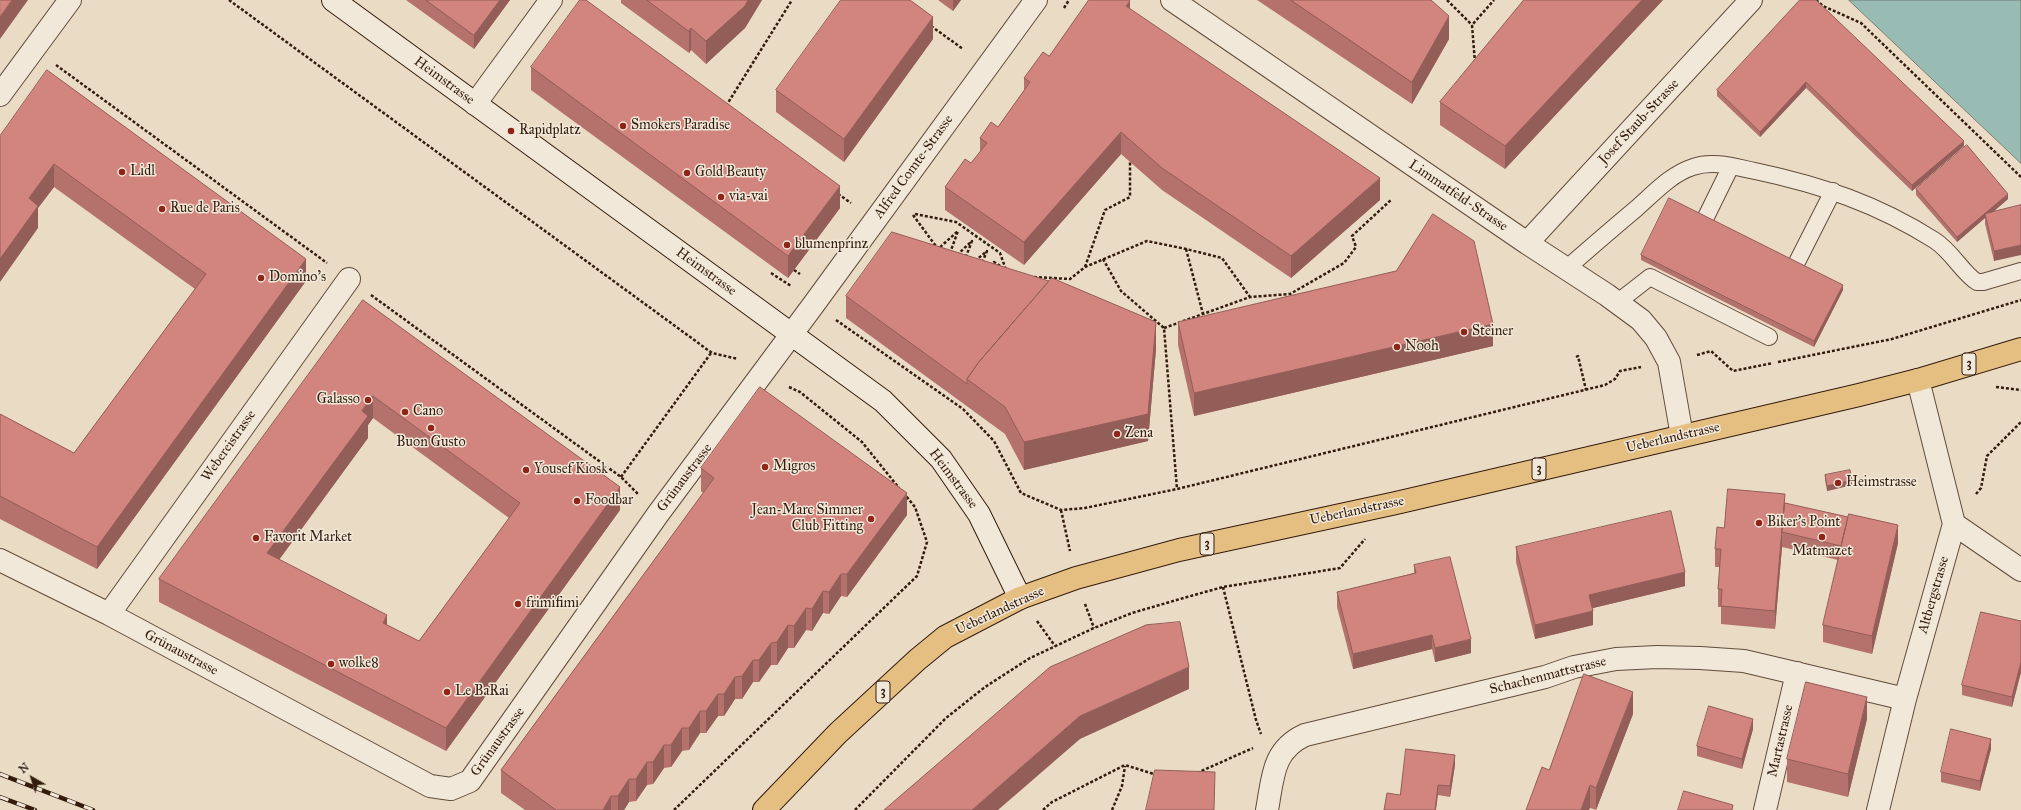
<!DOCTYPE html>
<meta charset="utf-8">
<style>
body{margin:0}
#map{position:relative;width:2021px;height:810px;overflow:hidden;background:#eadbc4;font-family:"IM FELL Great Primer",serif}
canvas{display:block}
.north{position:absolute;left:12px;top:758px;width:40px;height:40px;-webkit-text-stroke:3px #f1e8d9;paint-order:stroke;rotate:321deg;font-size:11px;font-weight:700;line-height:16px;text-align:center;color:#341c0d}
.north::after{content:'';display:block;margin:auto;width:14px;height:18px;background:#341c0d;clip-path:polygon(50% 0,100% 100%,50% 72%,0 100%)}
</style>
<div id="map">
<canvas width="2021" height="810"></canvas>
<div class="north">N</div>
</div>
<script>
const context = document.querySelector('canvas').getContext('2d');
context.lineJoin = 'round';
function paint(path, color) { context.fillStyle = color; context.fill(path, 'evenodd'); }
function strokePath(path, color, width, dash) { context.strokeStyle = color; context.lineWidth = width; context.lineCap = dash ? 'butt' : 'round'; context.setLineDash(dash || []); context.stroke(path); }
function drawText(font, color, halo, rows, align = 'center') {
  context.font = font + ' "IM FELL Great Primer",serif'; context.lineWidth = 3; context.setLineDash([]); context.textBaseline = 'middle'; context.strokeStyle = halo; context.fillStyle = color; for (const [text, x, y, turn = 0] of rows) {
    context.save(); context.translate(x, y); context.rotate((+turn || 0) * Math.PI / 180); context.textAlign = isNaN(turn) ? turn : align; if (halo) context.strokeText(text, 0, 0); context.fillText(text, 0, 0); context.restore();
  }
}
const water = new Path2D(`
 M 1849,0 L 2021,0 L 2021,163 Z`);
const path = new Path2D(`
 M 229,0 L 712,353 L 738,359
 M 1447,0 L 1472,25
 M 1816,0 L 1823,6 L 1861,23 L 2021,177
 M 1064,8 L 1069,0
 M 931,26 L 963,49
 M 1475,63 L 1472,25 L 1494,0
 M 56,65 L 327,263
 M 726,106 L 792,0
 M 838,194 L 851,203
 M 915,214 L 956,222 L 1000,253 L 1006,270
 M 913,215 L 938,249 L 958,231 L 950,253
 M 1186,249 L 1203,314
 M 957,255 L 972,241 L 965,259
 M 1103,259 L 1121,291 L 1164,328 L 1177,489
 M 975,261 L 987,251 L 982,263
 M 990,266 L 994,262 L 1003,268
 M 1085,267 L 1105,210 L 1130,197 L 1130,162
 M 794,270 L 800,274
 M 771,273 L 791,286
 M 1034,277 L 1070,279 L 1085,267 L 1147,241 L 1186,249 L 1222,258 L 1250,297
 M 371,295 L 621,477 L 638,494
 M 836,320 L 963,409 L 994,441 L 1021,493 L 1061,510 L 1085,508 L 1177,489 L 1605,385 L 1615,379 L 1620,371 L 1641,367
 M 1164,328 L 1250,297 L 1290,294 L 1344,263 L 1356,247 L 1352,236 L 1392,199
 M 1697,355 L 1711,351 L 1733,371 L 1773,363
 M 1576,357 L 1578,356 L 1586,390
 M 1778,362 L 1892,339 L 2021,300
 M 789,387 L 800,392 L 862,442 L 899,488
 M 1996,387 L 2021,390
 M 621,477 L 711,353
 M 1976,494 L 1981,488 L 1987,456 L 2021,422
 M 1061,510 L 1070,551
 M 1223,587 L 1256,720 L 1261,734
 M 1085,604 L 1094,628
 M 1037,621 L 1055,646
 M 1197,773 L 1253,748
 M 674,810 L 917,576 L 927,542 L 915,507 L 906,496
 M 855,810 L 946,718 L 985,687 L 1030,658 L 1094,628 L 1132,613 L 1187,597 L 1223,587 L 1340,568 L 1365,539
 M 1043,810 L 1052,802 L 1125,765 L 1157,775
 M 1112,810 L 1122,786 L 1125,766`);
const lane = new Path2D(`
 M 1704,221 L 1731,166
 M 1795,266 L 1833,191
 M 1566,269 C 1590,248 1613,228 1637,208 C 1654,193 1671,174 1693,167 C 1713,160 1735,167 1755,171 C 1821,185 1877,204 1934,240 C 1952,251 1963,274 1977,282 L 1983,282 L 2021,271
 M 1618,302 L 1650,277 L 1769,337`);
const street = new Path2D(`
 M 1172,0 L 1527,243 L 1607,295 L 1641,320 L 1656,338 L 1669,362 L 1682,436
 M 0,95 L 70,0
 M 475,104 L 551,0
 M 1527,243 L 1751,0
 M 1954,524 L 2021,570
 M 0,560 L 109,614 L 430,786 L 451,789 L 470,781 L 658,514 L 814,304 L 1036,0
 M 109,614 L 349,279
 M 1267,810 C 1273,778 1272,750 1305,735 L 1545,677 L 1574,667 L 1616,659 L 1657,657 L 1700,658 L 1744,661 L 1905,699
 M 1765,810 L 1797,673
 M 1878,810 L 1905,699 L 1954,524 L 1918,380`);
const secondary = new Path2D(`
 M 333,0 L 883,401 L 941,459 L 979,514 L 1020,598`);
const primary = new Path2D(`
 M 764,810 L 838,733 L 917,660 L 945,637 L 1020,598 L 1076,578 L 1179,550 L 1396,503 L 1859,395 L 1918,380 L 2021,349`);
const rail = new Path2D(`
 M 0,774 L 93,810
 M 0,797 L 35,810`);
const wall = new Path2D(`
 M 406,0 L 510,0 L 474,49 Z
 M 621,0 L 762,0 L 745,28 L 706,64 L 691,50 L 689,53 L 621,3 Z
 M 938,0 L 961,0 L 953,11 Z
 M 1257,0 L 1431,0 L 1449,39 L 1412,104 Z
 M 1524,0 L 1663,0 L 1505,169 L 1440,125 L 1440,102 Z
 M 1800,0 L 1964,146 L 1912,191 L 1806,88 L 1760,137 L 1717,96 L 1717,90 Z
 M 1130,9 L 1380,200 L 1291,278 L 1162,190 L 1121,154 L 1024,265 L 945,210 L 945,187 L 971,163 L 980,152 L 980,138 L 998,127 L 1024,91 L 1024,78 Z
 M 933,39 L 844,162 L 776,112 L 776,90 Z
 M 531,67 L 840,208 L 788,278 L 531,90 Z
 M 0,136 L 306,281 L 97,569 L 0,519 L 0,414 L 74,453 L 195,289 L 54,187 L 38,208 L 38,228 Z
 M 1916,189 L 2008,199 L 1993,212 L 2021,205 L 1994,261 L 1985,224 L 1985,218 L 1957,242 L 1916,195 Z
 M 1641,255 L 1843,290 L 1814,347 L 1641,260 Z
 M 846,296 L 1156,349 L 1148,441 L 1024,470 L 1005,434 L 846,318 Z
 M 363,300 L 620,510 L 446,751 L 159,602 L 159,579 ZM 373,418 L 509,518 L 419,641 L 387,625 L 279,560 L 368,438 L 368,425 Z
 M 1178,322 L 1493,346 L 1194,416 L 1178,345 Z
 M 701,468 L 907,515 L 847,597 L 841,596 L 829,614 L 823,613 L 812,631 L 806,630 L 794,648 L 788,648 L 777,665 L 771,665 L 759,682 L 753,682 L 742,699 L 735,699 L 724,716 L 718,716 L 706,733 L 700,733 L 689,750 L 682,751 L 671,767 L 664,768 L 653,784 L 647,785 L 636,801 L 629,802 L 624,810 L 525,810 L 501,793 L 501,770 L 703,493 L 701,491 Z
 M 1825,475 L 1852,485 L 1827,491 L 1825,480 Z
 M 1785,503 L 1898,543 L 1872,654 L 1823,642 L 1823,625 L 1838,560 L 1782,547 L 1775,629 L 1721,624 L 1721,607 L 1718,607 L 1718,589 L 1720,567 L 1715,567 L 1715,549 L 1724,528 Z
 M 1516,547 L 1685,586 L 1593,608 L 1593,625 L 1535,639 L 1516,562 Z
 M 1414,565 L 1471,653 L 1435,662 L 1432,649 L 1353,669 L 1337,607 L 1337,592 L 1414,573 Z
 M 2021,621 L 2021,672 L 2012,707 L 1962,695 L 1962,685 Z
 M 1633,714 L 1596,810 L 1590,808 L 1549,770 Z
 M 1867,719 L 1848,797 L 1787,782 L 1787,759 Z
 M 1753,729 L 1742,769 L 1697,756 L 1697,746 Z
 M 1991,749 L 1980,791 L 1941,782 L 1941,772 Z
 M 1455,765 L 1450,797 L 1438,795 L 1400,795 Z`);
const shadedWall = new Path2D(`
 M 12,0 L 28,0 L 0,39 L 0,17 Z
 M 500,0 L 510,0 L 474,49 L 474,35 Z
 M 748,0 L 762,0 L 745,28 L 706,64 L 706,41 Z
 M 953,0 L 961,0 L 953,11 Z
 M 1642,0 L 1663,0 L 1505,169 L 1505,146 Z
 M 1130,1 L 1130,23 L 1126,6 Z
 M 1449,16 L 1449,39 L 1412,104 L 1412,82 Z
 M 933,17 L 933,39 L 844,162 L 844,139 Z
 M 691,28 L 691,50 L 689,53 L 689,31 Z
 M 1806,82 L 1806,88 L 1760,137 L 1760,132 Z
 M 1121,132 L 1121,154 L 1024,265 L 1024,242 Z
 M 1964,141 L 1964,146 L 1912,191 L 1912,185 Z
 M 54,164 L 54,187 L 38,208 L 38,228 L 0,282 L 0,259 L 29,198 Z
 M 1380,178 L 1380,200 L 1291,278 L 1291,256 Z
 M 840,186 L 840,208 L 788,278 L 788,256 Z
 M 2008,194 L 2008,199 L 1986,218 L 1985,214 L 1985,218 L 1957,242 L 1957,237 Z
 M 2021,245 L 2021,255 L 1994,261 L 1994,251 Z
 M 306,259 L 306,281 L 97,569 L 97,547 Z
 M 1843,285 L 1843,290 L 1814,347 L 1814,341 Z
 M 1156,322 L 1156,349 L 1148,441 L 1024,470 L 1024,442 Z
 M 1493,324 L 1493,346 L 1194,416 L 1194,393 Z
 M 373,396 L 373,418 L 368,425 L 368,438 L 267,576 L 267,553 L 362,411 Z
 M 1852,480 L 1852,485 L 1827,491 L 1827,486 Z
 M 620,487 L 620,510 L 446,751 L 446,728 Z
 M 907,493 L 907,515 L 847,597 L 847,574 Z
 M 1785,494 L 1785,511 L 1782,532 L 1782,547 L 1775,629 L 1775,611 Z
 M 1898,525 L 1898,543 L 1872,654 L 1872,636 Z
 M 1685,572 L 1685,586 L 1589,609 L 1589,595 Z
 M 841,574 L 841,596 L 829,614 L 829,592 Z
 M 823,591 L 823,613 L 812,631 L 812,609 Z
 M 806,608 L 806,630 L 794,648 L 794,626 Z
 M 1593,611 L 1593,625 L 1535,639 L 1535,625 Z
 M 387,615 L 387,638 L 383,623 Z
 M 788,625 L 788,648 L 777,665 L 777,642 Z
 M 1432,635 L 1432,649 L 1353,669 L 1353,654 Z
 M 1471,639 L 1471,653 L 1435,662 L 1435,648 Z
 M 771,643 L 771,665 L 759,682 L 759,660 Z
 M 753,660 L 753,682 L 742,699 L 742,676 Z
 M 2021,662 L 2021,672 L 2012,707 L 2012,697 Z
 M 1189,667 L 1189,689 L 1080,739 L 998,810 L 972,810 L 1080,716 Z
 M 735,677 L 735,699 L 724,716 L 724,694 Z
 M 1633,692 L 1633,714 L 1596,810 L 1596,788 Z
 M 718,694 L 718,716 L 706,733 L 706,711 Z
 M 1867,697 L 1867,719 L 1848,797 L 1848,774 Z
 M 700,711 L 700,733 L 689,750 L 689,728 Z
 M 1753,719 L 1753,729 L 1742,769 L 1742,759 Z
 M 682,728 L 682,751 L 671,767 L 671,745 Z
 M 1991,739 L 1991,749 L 1980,791 L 1980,781 Z
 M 664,745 L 664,768 L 653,784 L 653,762 Z
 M 1455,755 L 1455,765 L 1450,797 L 1450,786 Z
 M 647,762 L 647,785 L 636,801 L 636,779 Z
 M 629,779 L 629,802 L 624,810 L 618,810 L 618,796 Z
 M 1438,785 L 1438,795 L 1436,810 L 1435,810 Z
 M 1590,785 L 1590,808 L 1589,810 L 1581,810 Z
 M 611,796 L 611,810 L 603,810 Z`);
const building = new Path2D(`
 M 0,0 L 12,0 L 0,17 Z
 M 426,0 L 500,0 L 474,35 Z
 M 580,0 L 586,0 L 840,186 L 788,256 L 531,67 Z
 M 647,0 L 748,0 L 745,6 L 706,41 L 691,28 L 689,31 Z
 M 841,0 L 910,0 L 933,17 L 844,139 L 776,90 Z
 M 1089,0 L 1129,0 L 1130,1 L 1126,6 L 1380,178 L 1291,256 L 1162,168 L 1121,132 L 1024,242 L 945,187 L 965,159 L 971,163 L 987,143 L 980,138 L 991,122 L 998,127 L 1030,82 L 1024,78 L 1043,52 L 1049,56 Z
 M 1291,0 L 1431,0 L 1449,16 L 1412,82 Z
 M 1524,0 L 1642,0 L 1505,146 L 1440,102 Z
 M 1800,0 L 1816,0 L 1964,141 L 1912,185 L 1806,82 L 1760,132 L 1717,90 Z
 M 47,70 L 306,259 L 97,547 L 0,496 L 0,414 L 74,453 L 206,274 L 54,164 L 29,198 L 38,206 L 0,259 L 0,136 Z
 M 1967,145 L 2008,194 L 1957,237 L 1916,189 Z
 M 1669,198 L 1843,285 L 1814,341 L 1641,255 Z
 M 2021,205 L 2021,245 L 1994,251 L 1985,214 Z
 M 1433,214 L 1474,241 L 1493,324 L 1194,393 L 1178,322 L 1396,271 Z
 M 892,232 L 1049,281 L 978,363 L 967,379 L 967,384 L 846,296 Z
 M 1052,278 L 1156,322 L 1148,414 L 1024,442 L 1005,407 L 967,379 L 978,363 Z
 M 363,300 L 620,487 L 446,728 L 159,579 ZM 373,396 L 520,503 L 419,641 L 383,623 L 387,615 L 267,553 L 368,416 L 362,411 Z
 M 760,387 L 907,493 L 847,574 L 841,574 L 829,592 L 823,591 L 812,609 L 806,608 L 794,626 L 788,625 L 777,642 L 771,643 L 759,660 L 753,660 L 742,676 L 735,677 L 724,694 L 718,694 L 706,711 L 700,711 L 689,728 L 682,728 L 671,745 L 664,745 L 653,762 L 647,762 L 636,779 L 629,779 L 618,796 L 611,796 L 603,810 L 556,810 L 501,770 L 714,478 L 701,468 Z
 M 1850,470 L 1852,480 L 1827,486 L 1825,475 Z
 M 1728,489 L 1785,494 L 1775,611 L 1721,606 L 1722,589 L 1718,589 L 1721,549 L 1715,549 L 1717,527 L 1724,528 Z
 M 1785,503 L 1848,517 L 1841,546 L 1782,532 Z
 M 1671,511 L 1685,572 L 1589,595 L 1593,611 L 1535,625 L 1516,547 Z
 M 1849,514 L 1898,525 L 1872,636 L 1823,625 Z
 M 1450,557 L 1471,639 L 1435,648 L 1432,635 L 1353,654 L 1337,592 L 1416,573 L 1414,565 Z
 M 1981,612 L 2021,621 L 2021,662 L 2012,697 L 1962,685 Z
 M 1180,622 L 1189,667 L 1080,716 L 972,810 L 884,810 L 1050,667 L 1146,625 Z
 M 1584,674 L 1633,692 L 1596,788 L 1590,785 L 1581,810 L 1526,810 L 1542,767 L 1549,770 Z
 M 1806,682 L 1867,697 L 1848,774 L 1787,759 Z
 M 1709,706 L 1753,719 L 1742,759 L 1697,746 Z
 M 1951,729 L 1991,739 L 1980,781 L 1941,772 Z
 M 1406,749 L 1455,755 L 1450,786 L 1438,785 L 1435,810 L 1384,810 L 1387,793 L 1400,795 Z
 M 1155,770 L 1215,772 L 1214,810 L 1146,810 Z
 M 1684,791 L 1733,805 L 1732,810 L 1678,810 Z`);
const markers = [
 [623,126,4,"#8f2418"],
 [511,131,4,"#8f2418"],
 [122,172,4,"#8f2418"],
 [687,173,4,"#8f2418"],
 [721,197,4,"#8f2418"],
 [162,209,4,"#8f2418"],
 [787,245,4,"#8f2418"],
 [261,278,4,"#8f2418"],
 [1464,332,4,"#8f2418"],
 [1397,347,4,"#8f2418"],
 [368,400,4,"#8f2418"],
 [405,412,4,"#8f2418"],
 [431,428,4,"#8f2418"],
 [1117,434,4,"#8f2418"],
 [765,467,4,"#8f2418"],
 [526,470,4,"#8f2418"],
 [1838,483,4,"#8f2418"],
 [577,501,4,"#8f2418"],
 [871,519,4,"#8f2418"],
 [1759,523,4,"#8f2418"],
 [1822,537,4,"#8f2418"],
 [256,538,4,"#8f2418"],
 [518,604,4,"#8f2418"],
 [331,664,4,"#8f2418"],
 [447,692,4,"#8f2418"]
];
const shields = [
 [1969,364,14],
 [1539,469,14],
 [1207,544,14],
 [883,692,14]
];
const shieldNames = [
 ["3",1969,364],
 ["3",1539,469],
 ["3",1207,544],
 ["3",883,692]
];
const streetNames = [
 ["Heimstrasse",444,81,36],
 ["Josef Staub-Strasse",1639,122,-47],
 ["Alfred Comte-Strasse",914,167,-54],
 ["Limmatfeld-Strasse",1458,196,34],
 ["Heimstrasse",706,272,36],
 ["Ueberlandstrasse",1673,438,-13],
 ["Webereistrasse",229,446,-55],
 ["Grünaustrasse",685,478,-53],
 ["Heimstrasse",953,479,53],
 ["Ueberlandstrasse",1357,511,-12],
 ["Altbergstrasse",1934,595,-74],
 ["Ueberlandstrasse",1000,611,-25],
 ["Grünaustrasse",181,653,28],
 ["Schachenmattstrasse",1548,676,-14],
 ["Martastrasse",1781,741,-77],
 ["Grünaustrasse",498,742,-54]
];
const poiNames = [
 ["Smokers Paradise",631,126],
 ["Rapidplatz",519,131],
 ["Lidl",130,172],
 ["Gold Beauty",695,173],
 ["via-vai",729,197],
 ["Rue de Paris",170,209],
 ["blumenprinz",795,245],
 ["Domino's",269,278],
 ["Steiner",1472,332],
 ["Nooh",1405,347],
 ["Galasso",360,400,"right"],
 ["Cano",413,412],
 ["Zena",1125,434],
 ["Buon Gusto",431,443,"center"],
 ["Migros",773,467],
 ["Yousef Kiosk",534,470],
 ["Heimstrasse",1846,483],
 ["Foodbar",585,501],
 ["Jean-Marc Simmer",863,511,"right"],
 ["Club Fitting",863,527,"right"],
 ["Biker's Point",1767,523],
 ["Favorit Market",264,538],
 ["Matmazet",1822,552,"center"],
 ["frimifimi",526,604],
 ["wolke8",339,664],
 ["Le BaRai",455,692]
];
paint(water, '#98bbb4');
strokePath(water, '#707b71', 1);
strokePath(lane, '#624c3b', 18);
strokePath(street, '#624c3b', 24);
strokePath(secondary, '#341c0d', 24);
strokePath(primary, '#341c0d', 24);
strokePath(path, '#341c0d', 2.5, [3, 2]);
strokePath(lane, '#f1e8d9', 16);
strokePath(street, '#f1e8d9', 22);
strokePath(secondary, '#f1e8d9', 22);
strokePath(primary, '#e5be82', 22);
strokePath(rail, '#341c0d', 4.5);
strokePath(rail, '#f1e8d9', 3, [9]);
paint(wall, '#b5726c');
paint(shadedWall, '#935d58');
paint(building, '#d2857e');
strokePath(building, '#935d58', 1);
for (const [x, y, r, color] of markers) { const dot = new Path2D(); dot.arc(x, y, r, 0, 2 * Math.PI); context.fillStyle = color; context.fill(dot); strokePath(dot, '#f1e8d9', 1.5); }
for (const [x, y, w] of shields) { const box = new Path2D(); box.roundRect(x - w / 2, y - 11, w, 22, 3); context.fillStyle = '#f1e8d9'; context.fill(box); strokePath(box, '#341c0d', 1); }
drawText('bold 13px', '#341c0d', null, shieldNames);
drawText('14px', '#341c0d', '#f1e8d9', streetNames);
drawText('14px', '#341c0d', '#f1e8d9', poiNames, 'left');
</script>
